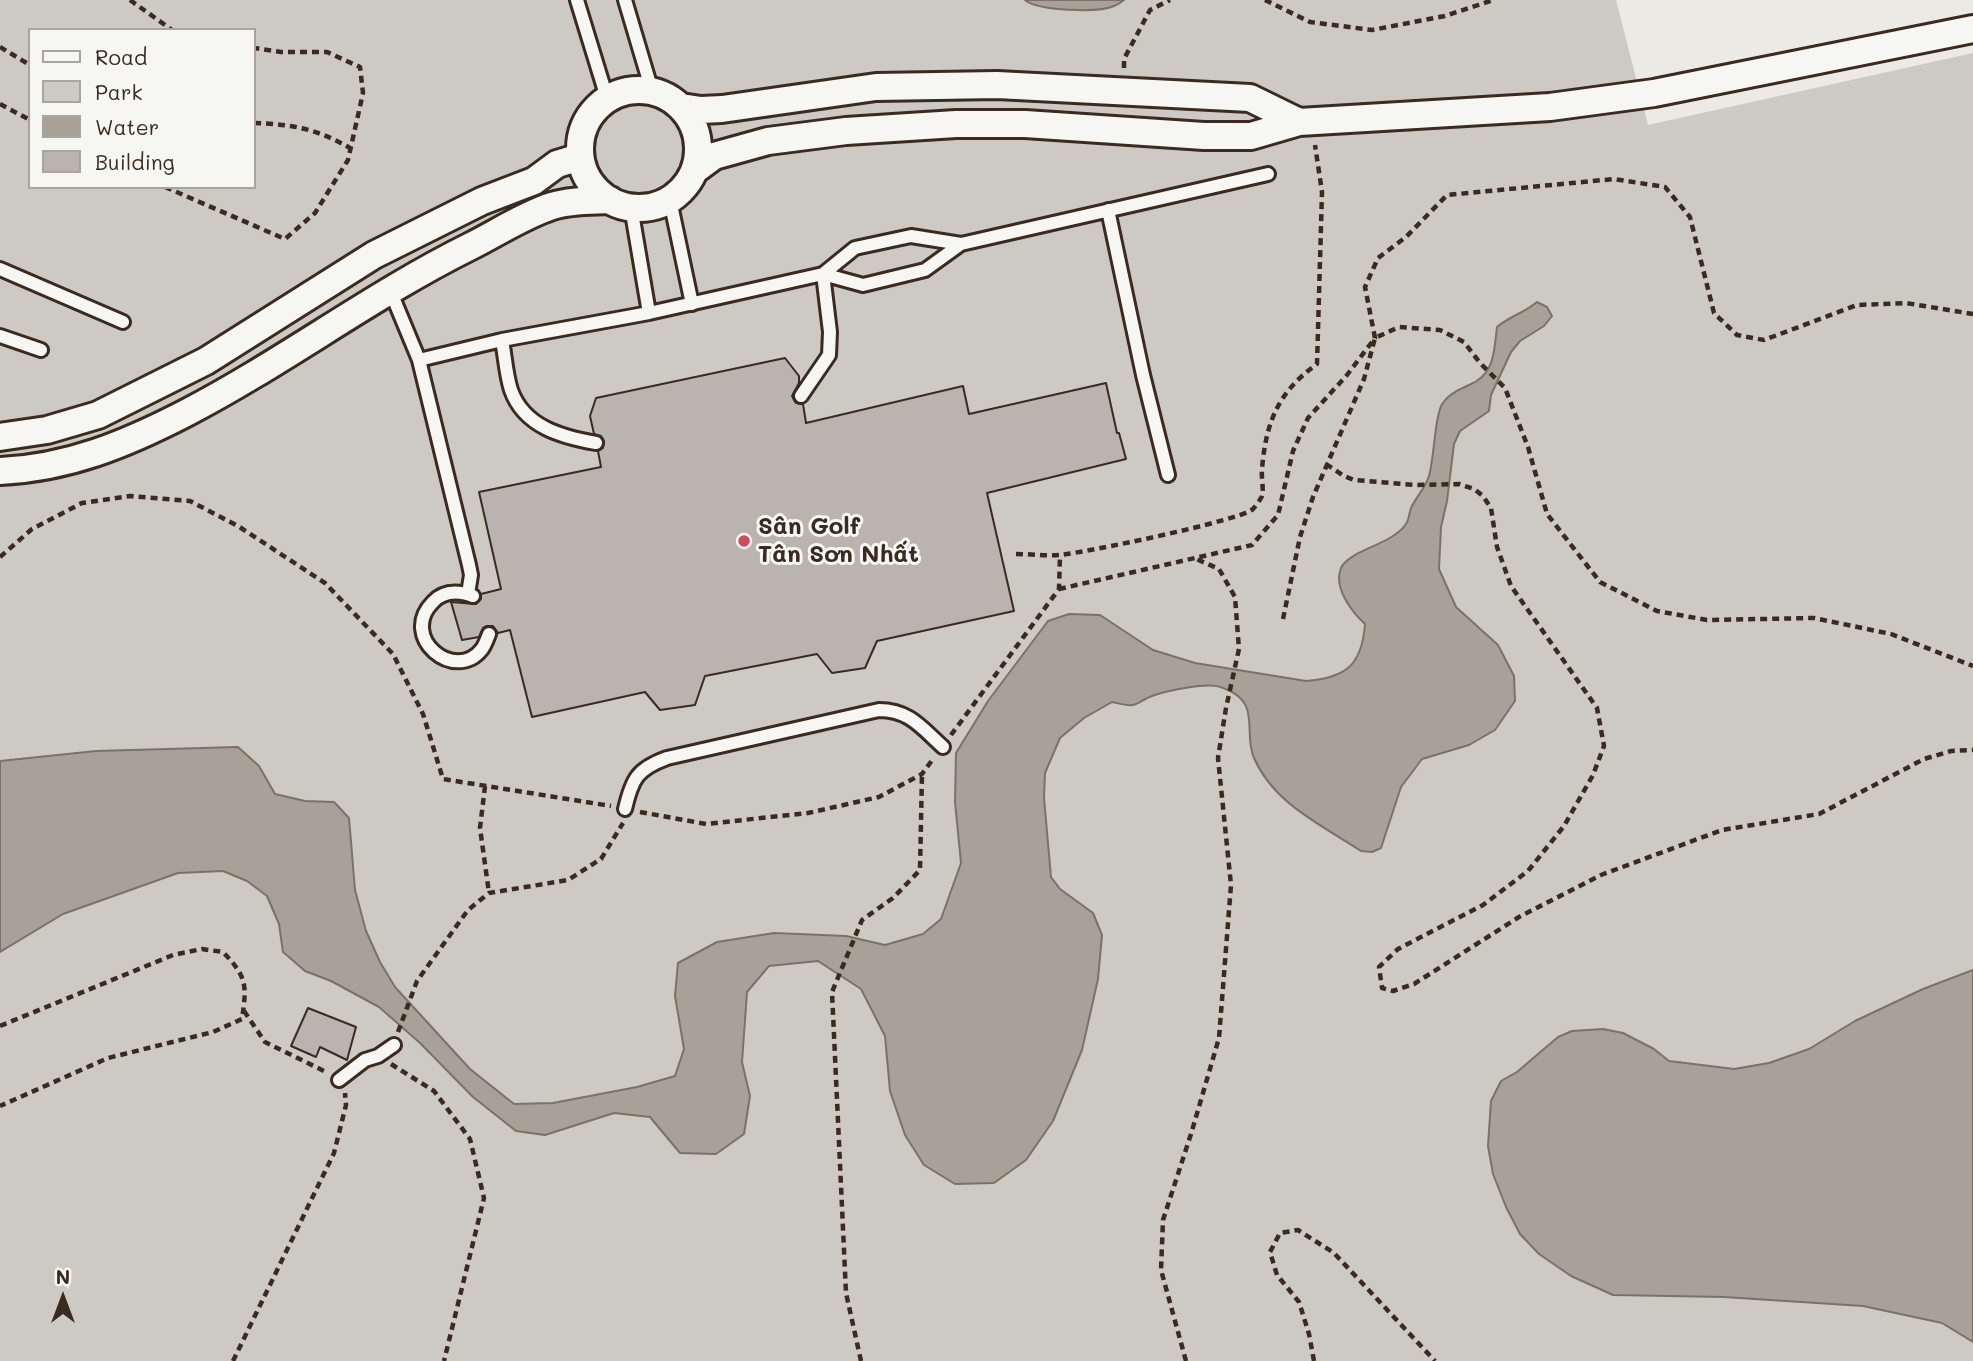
<!DOCTYPE html>
<meta charset="utf-8">
<style>
body{margin:0}
#map{position:relative;width:1973px;height:1361px;overflow:hidden;background:#ebeae5;font-family:Mali,sans-serif}
canvas{display:block}
.legend{position:absolute;left:28px;top:28px;width:228px;height:161px;box-sizing:border-box;background:#f6f6f2;border:2px solid #aba49d;margin:0;padding:9px 12px;list-style:none;font-size:21px;color:#3b2a1e}
.legend li{display:flex;align-items:center;gap:14px;height:35px}
.legend b{width:35px;border:2px solid #aba49d}
.north{position:absolute;left:28px;top:1263px;width:70px;height:70px;-webkit-text-stroke:5px #f6f6f2;paint-order:stroke;rotate:0deg;font-size:19px;font-weight:700;line-height:28px;text-align:center;color:#3b2a1e}
.north::after{content:'';display:block;margin:auto;width:24px;height:32px;background:#3b2a1e;clip-path:polygon(50% 0,100% 100%,50% 72%,0 100%)}
</style>
<div id="map">
<canvas width="1973" height="1361"></canvas>
<ul class="legend">
<li><b style="height:9px;background:#f6f6f2"></b>Road</li>
<li><b style="height:19px;background:#cdcac4"></b>Park</li>
<li><b style="height:19px;background:#a8a198"></b>Water</li>
<li><b style="height:19px;background:#bab4ae"></b>Building</li>
</ul>
<div class="north">N</div>
</div>
<script>
const context = document.querySelector('canvas').getContext('2d');
context.lineJoin = 'round';
function paint(path, color) { context.fillStyle = color; context.fill(path, 'evenodd'); }
function strokePath(path, color, width, dash) { context.strokeStyle = color; context.lineWidth = width; context.lineCap = dash ? 'butt' : 'round'; context.setLineDash(dash || []); context.stroke(path); }
function drawText(font, color, halo, rows, align = 'center') {
  context.font = font + ' Mali,sans-serif'; context.lineWidth = 6; context.setLineDash([]); context.textBaseline = 'middle'; context.strokeStyle = halo; context.fillStyle = color; for (const [text, x, y, turn = 0] of rows) {
    context.save(); context.translate(x, y); context.rotate((+turn || 0) * Math.PI / 180); context.textAlign = isNaN(turn) ? turn : align; if (halo) context.strokeText(text, 0, 0); context.fillText(text, 0, 0); context.restore();
  }
}
const green = new Path2D(`
 M 0,0 L 1616,0 L 1648,125 L 1973,53 L 1973,1361 L 0,1361 ZM 30,30 L 254,30 L 254,187 L 30,187 Z`);
const water = new Path2D(`
 M 1025,0 L 1124,0 C 1121,2 1118,5 1114,6 C 1099,13 1038,11 1025,0 Z
 M 1537,302 L 1547,307 L 1552,316 L 1544,326 L 1520,341 L 1511,352 L 1491,395 L 1489,411 L 1460,431 L 1454,444 L 1447,501 L 1441,527 L 1439,569 L 1456,607 L 1498,645 L 1514,676 L 1515,701 L 1495,730 L 1469,745 L 1422,759 L 1401,787 L 1381,848 L 1372,852 L 1361,851 C 1322,825 1274,804 1254,758 C 1242,731 1264,701 1220,687 C 1207,682 1166,691 1152,696 C 1145,698 1139,704 1133,705 C 1127,706 1117,703 1112,702 L 1084,718 L 1060,738 L 1045,773 L 1044,798 L 1051,877 L 1060,889 L 1093,913 L 1102,935 L 1098,979 L 1082,1050 L 1053,1121 L 1026,1160 L 994,1183 L 955,1184 L 924,1165 L 905,1135 L 890,1091 L 885,1036 L 861,989 L 818,961 L 769,966 L 747,992 L 742,1062 L 750,1096 L 744,1134 L 716,1154 L 680,1153 L 650,1117 L 614,1113 L 545,1135 L 516,1131 L 473,1097 L 420,1043 L 379,1007 L 331,981 L 305,971 L 283,952 L 279,924 L 267,896 L 247,881 L 223,871 L 178,873 L 63,914 L 0,952 L 0,761 L 96,751 L 238,747 L 259,766 L 275,794 L 305,801 L 334,802 L 349,818 L 355,890 L 366,931 L 380,962 L 395,987 L 470,1069 L 514,1104 L 553,1103 L 637,1087 L 675,1076 L 684,1049 L 675,996 L 678,963 L 717,942 L 774,933 L 846,936 L 885,945 L 923,934 L 941,919 L 961,863 L 955,802 L 956,753 L 988,701 L 1048,621 L 1069,614 L 1100,615 L 1153,650 L 1195,663 L 1306,681 C 1346,678 1362,665 1365,624 C 1352,612 1333,588 1341,568 C 1349,550 1392,545 1406,524 C 1409,520 1409,513 1411,508 C 1416,497 1426,487 1429,476 C 1434,460 1435,412 1443,403 C 1449,394 1460,389 1469,385 C 1495,375 1494,351 1497,327 C 1510,316 1524,313 1537,302 Z
 M 1973,970 L 1973,1342 L 1942,1323 L 1863,1306 L 1724,1297 L 1613,1295 L 1571,1276 L 1539,1254 L 1520,1234 L 1506,1207 L 1493,1174 L 1488,1146 L 1491,1101 L 1501,1081 L 1517,1072 L 1558,1037 L 1572,1031 L 1603,1029 L 1623,1033 L 1654,1049 L 1669,1061 L 1734,1069 L 1769,1063 L 1809,1049 L 1855,1021 L 1923,989 Z`);
const building = new Path2D(`
 M 785,358 L 799,376 L 799,383 L 792,396 L 796,403 L 803,404 L 806,423 L 963,386 L 969,414 L 1106,383 L 1117,433 L 1119,433 L 1126,459 L 987,493 L 1014,611 L 877,641 L 865,668 L 832,673 L 817,654 L 705,676 L 695,705 L 660,710 L 645,692 L 532,717 L 510,630 L 498,633 L 493,626 L 487,626 L 483,628 L 479,637 L 462,640 L 451,602 L 476,604 L 481,599 L 481,594 L 501,589 L 479,492 L 601,467 L 598,451 L 603,448 L 604,441 L 601,436 L 594,434 L 590,416 L 596,398 Z
 M 308,1008 L 356,1027 L 347,1060 L 320,1047 L 316,1057 L 291,1046 Z`);
const path = new Path2D(`
 M 130,0 L 172,30
 M 1265,0 L 1310,22 L 1372,30 L 1445,16 L 1493,0
 M 0,47 L 30,65
 M 1124,68 L 1124,59 L 1150,10 L 1170,0
 M 0,104 L 30,120
 M 254,123 C 292,124 317,129 350,148
 M 165,187 L 285,239 L 315,213 L 348,160 L 363,93 L 360,67 L 327,52 L 281,52 L 254,48
 M 1326,464 L 1344,476 L 1354,480 L 1416,485 L 1459,484 L 1474,489 L 1483,496 L 1491,508 L 1497,547 L 1511,586 L 1597,708 L 1604,746 L 1593,775 L 1564,826 L 1528,871 L 1483,905 L 1398,949 L 1379,967 L 1382,988 L 1393,991 L 1414,984 L 1519,917 L 1601,875 L 1722,830 L 1819,814 L 1924,759 L 1951,751 L 1973,750
 M 1016,554 C 1030,554 1045,556 1059,555 C 1083,553 1239,521 1253,509 C 1255,507 1261,499 1262,496 C 1264,488 1261,477 1262,469 C 1266,422 1278,392 1317,364 L 1322,192 L 1315,145
 M 0,557 L 32,529 L 82,503 L 130,496 L 190,501 L 238,526 L 325,583 L 393,654 L 423,714 L 443,779 L 611,806
 M 1059,589 L 1252,545 L 1278,515 L 1293,451 L 1308,418 L 1347,375 L 1375,338 L 1365,287 L 1378,258 L 1406,237 L 1447,195 L 1614,179 L 1665,187 L 1690,217 L 1714,313 L 1737,335 L 1764,340 L 1857,305 L 1906,303 L 1973,314
 M 1283,619 L 1300,537 L 1313,497 L 1364,379 L 1375,338 L 1399,327 L 1440,330 L 1464,342 L 1480,363 L 1505,388 L 1528,447 L 1547,514 L 1600,582 L 1657,611 L 1707,620 L 1814,618 L 1891,634 L 1973,666
 M 951,735 L 1059,589 L 1060,555
 M 485,786 L 480,828 L 489,893
 M 640,812 L 706,824 L 808,813 L 879,797 L 922,774 L 933,759
 M 244,1011 L 265,1042 L 326,1072
 M 0,1026 L 173,955 L 202,949 L 223,952 C 247,977 247,985 242,1019 L 213,1032 L 108,1058 L 0,1106
 M 398,1032 L 417,981 L 468,910 L 489,893 L 568,880 L 601,859 L 623,823
 M 391,1064 L 434,1091 L 470,1139 L 484,1198 L 444,1361
 M 233,1361 L 334,1153 L 346,1105 L 345,1093
 M 861,1361 L 846,1293 L 832,992 L 862,920 L 893,898 L 920,870 L 922,774
 M 1186,1361 L 1161,1270 L 1163,1220 L 1191,1134 L 1219,1038 L 1231,885 L 1218,758 L 1226,708 L 1239,649 L 1235,597 L 1219,569 L 1194,558
 M 1314,1361 L 1309,1334 L 1299,1302 L 1277,1275 L 1270,1252 L 1280,1233 L 1298,1230 L 1334,1253 L 1435,1361`);
const service = new Path2D(`
 M 577,0 L 607,98
 M 625,0 L 652,91
 M 670,200 L 692,304
 M 631,207 L 649,313
 M 1108,210 L 1143,375 L 1168,475
 M 0,269 L 123,322
 M 823,274 L 863,285 L 925,270 L 961,244
 M 390,290 L 419,360 L 469,565 L 471,575 L 468,594
 M 0,336 L 41,350
 M 502,340 C 505,356 506,375 511,390 C 524,427 562,437 596,443
 M 419,360 L 502,340 L 649,313 L 823,274 L 855,248 L 911,236 L 961,244 L 1268,174
 M 801,396 L 829,355 L 830,332 L 823,274
 M 473,596 C 459,591 444,590 433,602 C 398,637 455,684 482,649 C 485,645 487,639 489,634
 M 625,809 C 632,779 637,769 667,758 L 879,710 C 909,710 921,727 943,747
 M 339,1080 L 365,1060 L 378,1056 L 394,1045`);
const minor = new Path2D(`
 M580 149a59 59 0 1 1 118 0a59 59 0 1 1-118 0Z
 M 681,107 L 701,110 L 722,109 L 876,87 L 997,85 L 1250,98 L 1299,122
 M 695,170 L 714,156 L 768,141 L 846,131 L 956,124 L 1025,124 L 1204,136 L 1251,136 L 1299,122 L 1550,107 L 1654,93 L 1973,29
 M 0,437 L 47,430 L 98,415 L 206,361 L 374,255 L 482,201 L 534,181 L 557,164 L 580,157
 M 0,471 C 68,468 126,444 186,413 C 284,362 372,295 471,246 C 497,233 524,215 552,206 C 571,200 591,201 610,200`);
const markers = [
 [744,541,7,"#d1495b"]
];
const poiNames = [
 ["Sân Golf",758,527],
 ["Tân Sơn Nhất",758,555]
];
paint(green, '#cdcac4');
paint(water, '#a8a198');
strokePath(water, '#7c7167', 2);
paint(building, '#bab4ae');
strokePath(building, '#3b2a1e', 2);
strokePath(service, '#3b2a1e', 18);
strokePath(minor, '#3b2a1e', 32);
strokePath(path, '#3b2a1e', 4.5, [7, 5]);
strokePath(service, '#f6f6f2', 12);
strokePath(minor, '#f6f6f2', 26);
for (const [x, y, r, color] of markers) { const dot = new Path2D(); dot.arc(x, y, r, 0, 2 * Math.PI); context.fillStyle = color; context.fill(dot); strokePath(dot, '#f6f6f2', 2.5); }
drawText('bold 24px', '#3b2a1e', '#f6f6f2', poiNames, 'left');
</script>
